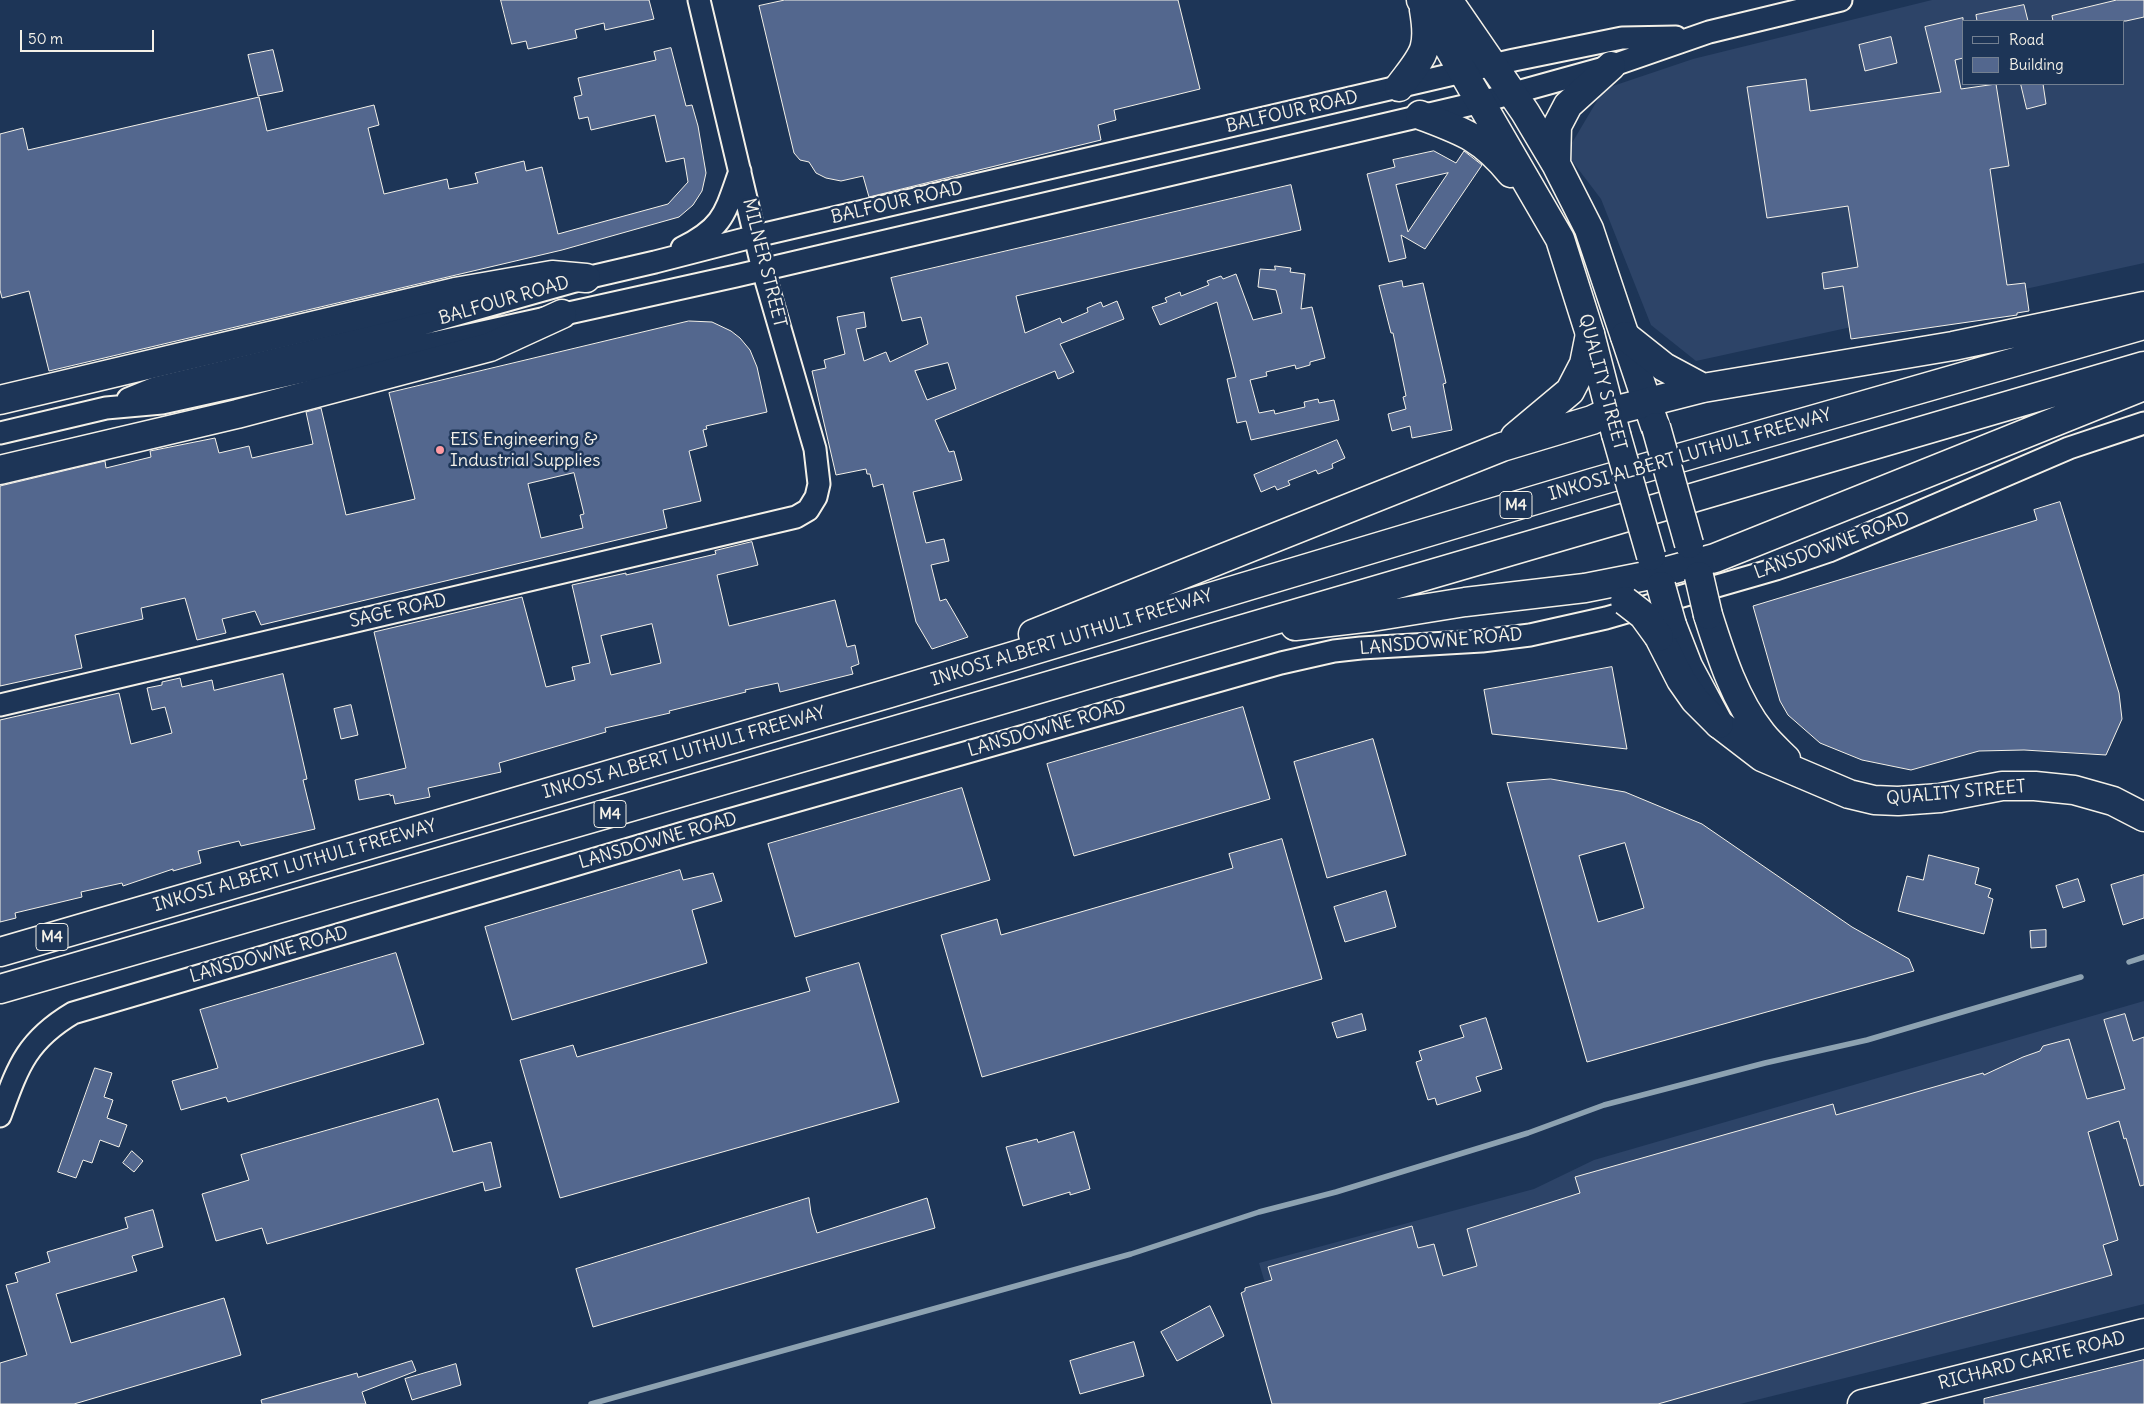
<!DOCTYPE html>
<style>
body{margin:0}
#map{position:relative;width:2144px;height:1404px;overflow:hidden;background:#1d3557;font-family:Delius,sans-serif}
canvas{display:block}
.legend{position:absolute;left:1962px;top:20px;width:162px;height:65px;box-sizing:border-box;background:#1d3557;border:1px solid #738091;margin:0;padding:6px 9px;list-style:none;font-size:15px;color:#f4f1e8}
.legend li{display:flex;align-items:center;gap:10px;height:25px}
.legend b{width:25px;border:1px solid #738091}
.scale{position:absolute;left:20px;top:30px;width:134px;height:22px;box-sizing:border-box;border:2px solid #f4f1e8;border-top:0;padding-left:6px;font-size:15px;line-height:18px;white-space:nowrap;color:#f4f1e8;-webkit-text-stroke:4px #1d3557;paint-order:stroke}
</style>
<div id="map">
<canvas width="2144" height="1404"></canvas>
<ul class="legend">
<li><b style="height:6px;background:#1d3557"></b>Road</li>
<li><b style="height:14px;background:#53678e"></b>Building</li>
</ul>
<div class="scale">50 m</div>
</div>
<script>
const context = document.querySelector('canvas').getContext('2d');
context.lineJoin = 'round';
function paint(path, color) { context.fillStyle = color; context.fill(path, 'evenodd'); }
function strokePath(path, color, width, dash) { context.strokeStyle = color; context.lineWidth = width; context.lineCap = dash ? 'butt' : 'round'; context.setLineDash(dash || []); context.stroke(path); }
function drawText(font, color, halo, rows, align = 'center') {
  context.font = font + ' Delius,sans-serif'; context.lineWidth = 5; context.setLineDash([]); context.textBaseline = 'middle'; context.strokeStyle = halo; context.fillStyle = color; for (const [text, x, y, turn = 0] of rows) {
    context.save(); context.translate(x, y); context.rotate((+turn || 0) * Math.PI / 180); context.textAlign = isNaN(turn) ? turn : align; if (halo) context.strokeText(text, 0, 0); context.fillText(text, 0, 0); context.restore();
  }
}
const built = new Path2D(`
 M 1932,0 L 2144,0 L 2144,263 L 1696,361 L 1651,325 L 1601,199 L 1566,153 L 1604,89 L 1693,59 ZM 1963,21 L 2123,21 L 2123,84 L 1963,84 Z
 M 2144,1001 L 2144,1304 L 1740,1404 L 1301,1404 L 1259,1263 L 1534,1189 L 1594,1160 Z`);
const stream = new Path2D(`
 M 2129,962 L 2144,957
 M 591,1404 L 1131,1254 L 1259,1212 L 1336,1192 L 1528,1133 L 1604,1105 L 1765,1063 L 1867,1040 L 2081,977`);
const building = new Path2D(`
 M 501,0 L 649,0 L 654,19 L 605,30 L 604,23 L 575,30 L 577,38 L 528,49 L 526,41 L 512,44 Z
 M 785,0 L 1178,0 L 1200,89 L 1114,110 L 1116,120 L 1098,125 L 1101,140 L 869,197 L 863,176 L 841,181 L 826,178 L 816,173 L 809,162 L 800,160 L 794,153 L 759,6 Z
 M 2117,0 L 2144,0 L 2144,17 L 2126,21 L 2053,21 L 2052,16 Z
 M 2024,5 L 2028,21 L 1977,21 L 1976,15 Z
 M 1963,18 L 1963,58 L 1955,60 L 1961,89 L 1996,84 L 2009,166 L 1990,169 L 2007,285 L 2025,283 L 2029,311 L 2017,313 L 2017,315 L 1851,339 L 1843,286 L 1824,289 L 1822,273 L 1858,267 L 1848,206 L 1767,218 L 1747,87 L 1806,79 L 1810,111 L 1941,92 L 1925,27 Z
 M 1891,37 L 1897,63 L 1865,71 L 1859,45 Z
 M 671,48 L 686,106 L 692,105 L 698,126 L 706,173 L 702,191 L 693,205 L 679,217 L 562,250 L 49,371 L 29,291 L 2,298 L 0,290 L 0,134 L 23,128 L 28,150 L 259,97 L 267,131 L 374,105 L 379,125 L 368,128 L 384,194 L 447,179 L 449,189 L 478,183 L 475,173 L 524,161 L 526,171 L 542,167 L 558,234 L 668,204 L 688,182 L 684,158 L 666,162 L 655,115 L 591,130 L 588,117 L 579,119 L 574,97 L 582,95 L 578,78 L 656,60 L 654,52 Z
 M 273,50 L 283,91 L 258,96 L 248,55 Z
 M 2021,84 L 2043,84 L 2046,104 L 2027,109 Z
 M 1434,151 L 1456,163 L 1464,151 L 1482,165 L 1425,249 L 1401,235 L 1406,258 L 1389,262 L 1367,174 L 1395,167 L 1393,160 ZM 1448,173 L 1408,232 L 1396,185 Z
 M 1291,185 L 1301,230 L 1016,296 L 1025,333 L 1060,318 L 1062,323 L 1088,312 L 1087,308 L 1101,302 L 1103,307 L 1117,301 L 1124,319 L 1060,344 L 1074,372 L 1058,379 L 1055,371 L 935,420 L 949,452 L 954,451 L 962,480 L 913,492 L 926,543 L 944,539 L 949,561 L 931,565 L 940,601 L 946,599 L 968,637 L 932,649 L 916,622 L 883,484 L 873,487 L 870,474 L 867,474 L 866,469 L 836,475 L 812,371 L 826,368 L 824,360 L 845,354 L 837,317 L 864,312 L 866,327 L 856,329 L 864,361 L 886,352 L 890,362 L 928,344 L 921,317 L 902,321 L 891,278 ZM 948,363 L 956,389 L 927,400 L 915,371 Z
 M 1275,266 L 1291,268 L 1290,272 L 1305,274 L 1301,309 L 1312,307 L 1325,358 L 1310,362 L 1310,365 L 1296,369 L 1295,365 L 1266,372 L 1267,376 L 1250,380 L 1259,413 L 1274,410 L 1275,414 L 1305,407 L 1304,402 L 1318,399 L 1319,403 L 1334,400 L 1339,420 L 1251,440 L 1246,421 L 1237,423 L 1227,379 L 1236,377 L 1217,302 L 1160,325 L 1152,307 L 1167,302 L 1165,298 L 1180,292 L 1181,296 L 1209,285 L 1207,281 L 1221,276 L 1223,279 L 1236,274 L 1253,320 L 1282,313 L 1276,290 L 1258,287 L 1260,269 L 1275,270 Z
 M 1402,281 L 1403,287 L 1423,283 L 1446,383 L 1443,384 L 1452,430 L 1412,438 L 1410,426 L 1392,431 L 1388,414 L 1406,409 L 1403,397 L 1406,396 L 1393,333 L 1391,333 L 1379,286 Z
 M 689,321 L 712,322 L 731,331 L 740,338 L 750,350 L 757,367 L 767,412 L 706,426 L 707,429 L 703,430 L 707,446 L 689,451 L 701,501 L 663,510 L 667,528 L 261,625 L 255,611 L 222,619 L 226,633 L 197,640 L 185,598 L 141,608 L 143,619 L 75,635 L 82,668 L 0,686 L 0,486 L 105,461 L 106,468 L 151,457 L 150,451 L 215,438 L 219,453 L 249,446 L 252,458 L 313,444 L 306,412 L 321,408 L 346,515 L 415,499 L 389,393 ZM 574,473 L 584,514 L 580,515 L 583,528 L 541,538 L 528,484 Z
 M 1337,440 L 1345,458 L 1332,464 L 1333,468 L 1318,474 L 1316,470 L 1288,481 L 1290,485 L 1277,490 L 1275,486 L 1261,492 L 1254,475 Z
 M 2060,502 L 2119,693 L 2122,719 L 2106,755 L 2024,750 L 1979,751 L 1911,770 L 1862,760 L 1820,743 L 1788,715 L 1780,701 L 1753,606 L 2037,520 L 2034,510 Z
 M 752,542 L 758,565 L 717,575 L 729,626 L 835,600 L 847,647 L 855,645 L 859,664 L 851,667 L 853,674 L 780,692 L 778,683 L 745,690 L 746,692 L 669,711 L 670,713 L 605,728 L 606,732 L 499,763 L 501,772 L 428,788 L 430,797 L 395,804 L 393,795 L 390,796 L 390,794 L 359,800 L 355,780 L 406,768 L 374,632 L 522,597 L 546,687 L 575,680 L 572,667 L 590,663 L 572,585 L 626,573 L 626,575 L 716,554 L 715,551 ZM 652,624 L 661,663 L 611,675 L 601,636 Z
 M 1612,667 L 1627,749 L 1492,734 L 1484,690 Z
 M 283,674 L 307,779 L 303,780 L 315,829 L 241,846 L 239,841 L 198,851 L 201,863 L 173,871 L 173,869 L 123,886 L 122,883 L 81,892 L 82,897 L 15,913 L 16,918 L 0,922 L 0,720 L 119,693 L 131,744 L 172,733 L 165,707 L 152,710 L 147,688 L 162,685 L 162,682 L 180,678 L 182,687 L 212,680 L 214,690 Z
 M 351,705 L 358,735 L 341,739 L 334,709 Z
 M 1243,707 L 1270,799 L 1074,856 L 1047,764 Z
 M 1373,739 L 1406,855 L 1327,878 L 1294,762 Z
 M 1551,779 L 1625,792 L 1702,824 L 1852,927 L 1909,959 L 1914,971 L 1587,1062 L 1507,783 ZM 1625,843 L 1644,908 L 1598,922 L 1579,856 Z
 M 962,788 L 990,880 L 795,937 L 768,844 Z
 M 1282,839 L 1322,979 L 982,1077 L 941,935 L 997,919 L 1001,935 L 1233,868 L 1229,854 Z
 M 1929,855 L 1979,868 L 1975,884 L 1991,889 L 1988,897 L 1993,899 L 1984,934 L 1898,911 L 1907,876 L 1923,880 Z
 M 680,870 L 683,880 L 713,873 L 722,901 L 692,910 L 707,963 L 512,1020 L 485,927 Z
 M 2144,875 L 2144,918 L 2123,925 L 2111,885 Z
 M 2078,879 L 2085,901 L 2063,908 L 2056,886 Z
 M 1386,891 L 1396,927 L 1345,942 L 1334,907 Z
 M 2046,930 L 2046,947 L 2031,948 L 2030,931 Z
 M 396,953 L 424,1044 L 228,1102 L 226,1097 L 181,1110 L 172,1081 L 218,1068 L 200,1010 Z
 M 859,963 L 899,1102 L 560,1198 L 520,1060 L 573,1045 L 577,1057 L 810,991 L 806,978 Z
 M 1362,1014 L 1366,1030 L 1337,1038 L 1332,1023 Z
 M 2125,1014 L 2133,1041 L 2144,1037 L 2144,1185 L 2140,1186 L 2126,1138 L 2124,1139 L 2119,1121 L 2088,1132 L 2118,1240 L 2103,1245 L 2112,1275 L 1658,1404 L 1272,1404 L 1241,1293 L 1245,1291 L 1245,1288 L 1272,1280 L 1268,1267 L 1412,1226 L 1418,1248 L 1434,1244 L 1443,1276 L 1477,1266 L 1467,1229 L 1580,1193 L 1575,1177 L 1833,1104 L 1836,1115 L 1983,1073 L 1984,1075 L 2023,1057 L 2040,1051 L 2043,1046 L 2069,1039 L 2087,1099 L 2125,1089 L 2104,1020 Z
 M 1486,1018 L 1502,1069 L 1476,1077 L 1481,1091 L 1437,1105 L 1435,1098 L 1428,1100 L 1416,1062 L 1422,1060 L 1419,1051 L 1464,1037 L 1460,1026 Z
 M 95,1068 L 112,1073 L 104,1097 L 113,1100 L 107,1118 L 127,1125 L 119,1147 L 100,1140 L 92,1163 L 83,1160 L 76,1178 L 58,1172 Z
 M 438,1099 L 453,1152 L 491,1142 L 501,1187 L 485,1191 L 483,1182 L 267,1244 L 262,1228 L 216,1241 L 202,1194 L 249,1180 L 241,1155 Z
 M 1074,1132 L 1090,1189 L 1070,1195 L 1070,1192 L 1023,1206 L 1006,1147 L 1037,1139 L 1038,1142 Z
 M 132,1151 L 143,1161 L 134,1172 L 123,1163 Z
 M 809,1198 L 811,1213 L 817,1233 L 927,1198 L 935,1228 L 593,1327 L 576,1269 Z
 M 153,1210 L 163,1247 L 132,1256 L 137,1271 L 56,1294 L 71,1343 L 224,1298 L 241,1355 L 74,1404 L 0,1404 L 0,1363 L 27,1355 L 6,1285 L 18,1282 L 15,1273 L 50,1262 L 47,1252 L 128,1228 L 125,1218 Z
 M 1210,1306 L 1224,1336 L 1177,1361 L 1161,1332 Z
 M 1134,1342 L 1144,1376 L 1080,1394 L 1070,1361 Z
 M 2144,1360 L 2144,1404 L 1984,1404 L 1984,1399 Z
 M 412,1361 L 416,1371 L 362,1392 L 366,1404 L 262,1404 L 261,1400 L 357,1373 L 358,1377 Z
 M 456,1364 L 461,1385 L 412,1400 L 405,1379 Z`);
const street = new Path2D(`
 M 682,248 C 724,227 725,213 740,171
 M 128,399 L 155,388 L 430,322 L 586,278 L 655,262 L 756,236 L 1514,60 L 1622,38 L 1676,37
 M 0,433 L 106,408 L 162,403 L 736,276 L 1481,102 L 1611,66 L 1709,32 L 1841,0
 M 0,705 L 796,517 L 808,510 L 816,497 L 819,484 L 815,449 L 763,270 L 699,0
 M 0,1116 C 18,1067 26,1041 73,1013 L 690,831 L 1281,663 L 1334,651 L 1361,648 L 1482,641 L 1530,635 L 1606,618 L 1776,569 L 1829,551 L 2069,448 L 2144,423`);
const secondary = new Path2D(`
 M 1421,0 L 1560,239 L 1590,334 L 1616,434
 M 1448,0 L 1525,112 L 1556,164 L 1589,229 L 1655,426
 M 1399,87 C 1423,55 1431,51 1424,10
 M 1420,115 C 1462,131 1482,137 1511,173
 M 1556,164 L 1557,126 L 1568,105 L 1611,66
 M 0,400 L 455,292 L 552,275 L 586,278
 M 0,470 L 237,414 L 490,347 L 562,314
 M 1708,615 C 1721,656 1735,700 1762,734 C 1769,743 1778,751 1786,759
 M 1672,625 L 1688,666 L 1719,724 L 1762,757 L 1849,794 L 1874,800 L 1898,801 L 1940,798 L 2002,786 L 2035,786 L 2074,790 L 2113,801 L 2144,817
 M 1862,1404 L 2144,1333`);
const highway = new Path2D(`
 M 1625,336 L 1664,367 L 1703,388
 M 1515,437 L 1570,391 L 1584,364 L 1590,334
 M 1295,626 L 1372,617 L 1465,602 L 1585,588 L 1656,574 L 1715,558 L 2144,386
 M 1033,634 L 1502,447 L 1592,420 L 1609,412 L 1703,388 L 1953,346 L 2144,306
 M 1659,637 L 1681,680 L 1695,700 L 1719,724
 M 0,952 L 890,693 L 1592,483 L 2144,325
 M 0,989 C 716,785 1429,574 2144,366`);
const secondaryBridge = new Path2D(`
 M 1656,427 L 1689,544
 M 1616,434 L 1651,556
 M 1699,576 L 1708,615
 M 1661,586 L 1672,625`);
const highwayBridge = new Path2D(`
 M 1625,601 L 1643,615 L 1659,637`);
const markers = [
 [440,450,5,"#ff9aa2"]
];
const shields = [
 [1516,505,32],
 [610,814,32],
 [52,937,32]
];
const shieldNames = [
 ["M4",1516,505],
 ["M4",610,814],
 ["M4",52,937]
];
const streetNames = [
 ["BALFOUR ROAD",1292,112,-13],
 ["BALFOUR ROAD",897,203,-13],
 ["MILNER STREET",764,263,76],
 ["BALFOUR ROAD",504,301,-16],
 ["QUALITY STREET",1602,382,75],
 ["INKOSI ALBERT LUTHULI FREEWAY",1690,455,-16],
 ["LANSDOWNE ROAD",1832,546,-20],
 ["SAGE ROAD",398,611,-13],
 ["INKOSI ALBERT LUTHULI FREEWAY",1072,638,-17],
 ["LANSDOWNE ROAD",1441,642,-5],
 ["LANSDOWNE ROAD",1047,729,-16],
 ["INKOSI ALBERT LUTHULI FREEWAY",684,753,-16],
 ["QUALITY STREET",1956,793,-5],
 ["LANSDOWNE ROAD",658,841,-16],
 ["INKOSI ALBERT LUTHULI FREEWAY",295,866,-16],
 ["LANSDOWNE ROAD",269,955,-16],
 ["RICHARD CARTE ROAD",2032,1361,-14]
];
const poiNames = [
 ["EIS Engineering &",450,440],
 ["Industrial Supplies",450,461]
];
paint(built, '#2d4468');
strokePath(stream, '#8da2b1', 5.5);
paint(building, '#53678e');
strokePath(building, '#f4f1e8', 1);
strokePath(street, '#f4f1e8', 25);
strokePath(secondary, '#f4f1e8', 31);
strokePath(highway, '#f4f1e8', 31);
strokePath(street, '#1d3557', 21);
strokePath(secondary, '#1d3557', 28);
strokePath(highway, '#1d3557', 28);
strokePath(secondaryBridge, '#f4f1e8', 31, []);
strokePath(highwayBridge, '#f4f1e8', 31, []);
strokePath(secondaryBridge, '#1d3557', 28);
strokePath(highwayBridge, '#1d3557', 28);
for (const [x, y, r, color] of markers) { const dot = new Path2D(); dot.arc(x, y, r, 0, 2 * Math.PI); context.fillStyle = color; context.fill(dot); strokePath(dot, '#1d3557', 2); }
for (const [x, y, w] of shields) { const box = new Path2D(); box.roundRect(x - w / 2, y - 13.5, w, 27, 4); context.fillStyle = '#1d3557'; context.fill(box); strokePath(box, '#f4f1e8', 1); }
drawText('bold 16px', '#f4f1e8', null, shieldNames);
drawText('18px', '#f4f1e8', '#1d3557', streetNames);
drawText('18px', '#f4f1e8', '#1d3557', poiNames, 'left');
</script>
